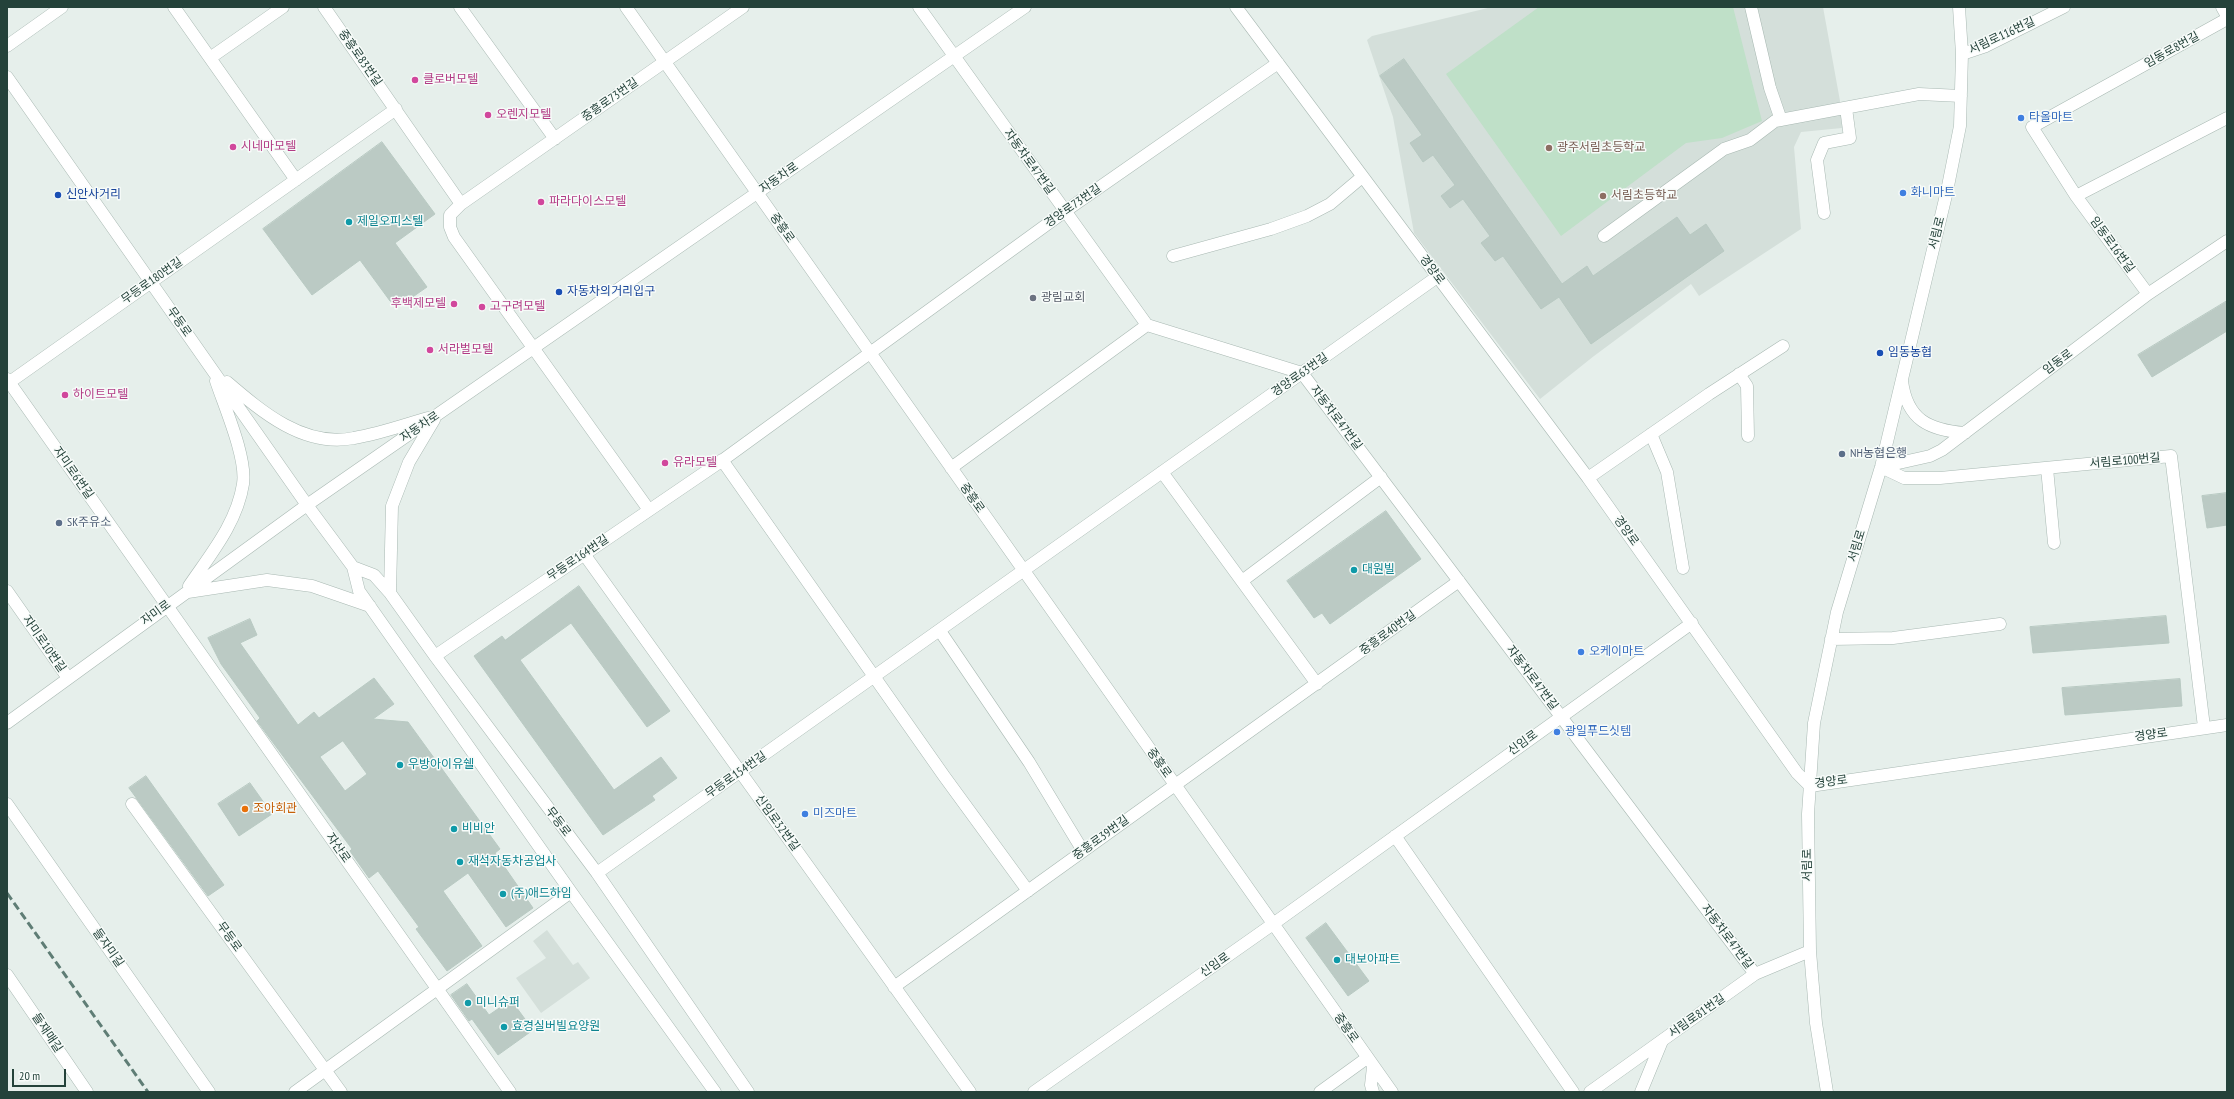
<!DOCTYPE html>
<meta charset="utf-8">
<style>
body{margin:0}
#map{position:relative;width:2234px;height:1099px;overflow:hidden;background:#e6efeb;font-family:"PT Sans Narrow",sans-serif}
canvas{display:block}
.frame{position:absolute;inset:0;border:8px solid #24423a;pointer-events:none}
.scale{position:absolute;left:12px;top:1069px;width:54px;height:18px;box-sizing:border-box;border:2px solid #24423a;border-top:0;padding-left:5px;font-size:12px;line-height:14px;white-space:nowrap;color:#24423a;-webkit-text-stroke:3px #f7fbf9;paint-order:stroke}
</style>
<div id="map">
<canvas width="2234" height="1099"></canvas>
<div class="frame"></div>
<div class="scale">20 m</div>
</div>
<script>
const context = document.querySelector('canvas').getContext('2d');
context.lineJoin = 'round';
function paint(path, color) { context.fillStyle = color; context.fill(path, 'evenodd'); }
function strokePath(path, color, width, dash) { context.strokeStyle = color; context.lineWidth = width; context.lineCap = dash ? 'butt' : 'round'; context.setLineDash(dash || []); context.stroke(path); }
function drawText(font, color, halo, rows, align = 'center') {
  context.font = font + ' "PT Sans Narrow","Noto Sans KR",sans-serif'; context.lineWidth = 3; context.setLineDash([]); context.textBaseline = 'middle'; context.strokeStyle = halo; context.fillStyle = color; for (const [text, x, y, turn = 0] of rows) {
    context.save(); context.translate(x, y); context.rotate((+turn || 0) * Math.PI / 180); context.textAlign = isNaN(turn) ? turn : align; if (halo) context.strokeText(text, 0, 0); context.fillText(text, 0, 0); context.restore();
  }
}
const built = new Path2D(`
 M 1492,7 L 1823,7 L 1840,101 L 1842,128 L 1801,132 L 1794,147 L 1801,229 L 1699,296 L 1691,284 L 1594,356 L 1540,399 L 1414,233 L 1393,117 L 1367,40 L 1372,36 Z
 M 547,930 L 573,965 L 578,962 L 590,978 L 541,1013 L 516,978 L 546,958 L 533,941 Z`);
const green = new Path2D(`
 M 1539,7 L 1733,7 L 1762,121 L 1722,138 L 1686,143 L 1561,236 L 1446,74 Z`);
const building = new Path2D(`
 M 1404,59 L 1562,284 L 1587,266 L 1593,276 L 1677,217 L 1690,235 L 1706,224 L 1724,251 L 1591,344 L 1559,297 L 1541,309 L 1503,256 L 1495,261 L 1481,243 L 1490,236 L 1463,199 L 1450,208 L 1441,196 L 1455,185 L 1433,155 L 1423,162 L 1410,143 L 1422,135 L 1380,76 Z
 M 382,142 L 435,214 L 395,243 L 427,287 L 404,303 L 390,301 L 360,260 L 312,295 L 263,229 Z
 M 2227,301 L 2227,331 L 2152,377 L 2138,355 Z
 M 2227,493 L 2227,525 L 2207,528 L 2202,496 Z
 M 1386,511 L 1421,559 L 1330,624 L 1322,613 L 1314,618 L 1287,581 Z
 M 579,586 L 670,711 L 647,727 L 571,623 L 520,660 L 614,790 L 661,757 L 677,778 L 652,796 L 655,800 L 603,835 L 474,656 L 502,636 L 505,640 Z
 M 2166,616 L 2169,643 L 2033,653 L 2030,627 Z
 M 250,619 L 257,635 L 240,643 L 298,725 L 314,712 L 319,718 L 374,678 L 394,704 L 373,719 L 408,722 L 500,849 L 495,853 L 533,908 L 506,927 L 468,873 L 443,891 L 482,946 L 447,971 L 416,929 L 419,927 L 378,871 L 369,878 L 350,851 L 352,849 L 257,721 L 260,718 L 221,664 L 208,638 ZM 343,741 L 367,774 L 345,791 L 320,757 Z
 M 2180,679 L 2182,706 L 2065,715 L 2062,688 Z
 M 146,776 L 224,885 L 208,896 L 129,788 Z
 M 250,783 L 272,814 L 239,836 L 218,804 Z
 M 1326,923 L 1369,981 L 1348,996 L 1306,938 Z
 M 467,984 L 489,1015 L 511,1000 L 533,1030 L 498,1055 L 472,1019 L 469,1021 L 451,995 Z`);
const minor = new Path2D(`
 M 174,7 L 296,180
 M 324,7 L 461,204 L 450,215 L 450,227 L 454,237 L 649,510
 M 460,7 L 555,139
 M 626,7 L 1392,1092
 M 919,7 L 1147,325 L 1302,373 L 1755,974
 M 1236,7 L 1588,478 L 1797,773 L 1810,786 L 2227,725
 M 1751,7 L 1770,88 L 1781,120
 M 2222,7 L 2227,16
 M 7,46 L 62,7
 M 1962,54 L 1986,46 L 2064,7
 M 210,58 L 283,7
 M 7,77 L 307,505 L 353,567 L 359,591 L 571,892 L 715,1092
 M 2076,196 L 2227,118
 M 461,204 L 743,7
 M 1824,213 L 1817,160 L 1824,143 L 1850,138 L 1846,108
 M 1604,236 L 1724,149 L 1750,140 L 1775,121 L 1919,94 L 1961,96
 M 1173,256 L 1271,229 L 1307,216 L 1330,204 L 1362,177
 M 2148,294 L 2076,196 L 2032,127 L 2227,19
 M 1739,374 L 1747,386 L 1748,436
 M 7,379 L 510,1092
 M 1902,381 C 1907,420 1929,430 1965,433
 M 227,382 C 262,412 304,448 354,438 C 379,434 404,425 428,418
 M 7,384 L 396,109
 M 1651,434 L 1667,472 L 1683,568
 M 722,460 L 944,776 L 1028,891
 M 1881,467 L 1904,478 L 1940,478 L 2171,456 L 2204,727
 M 1881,467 L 1930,456 L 1942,450 L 2148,294 L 2227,241
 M 951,468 L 1147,325
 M 2047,468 L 2054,543
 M 1162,472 L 1317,684
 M 1588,478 L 1709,394 L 1783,346
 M 584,554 L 970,1092
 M 353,567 L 374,575 L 390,593 L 435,656 L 597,873 L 748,1092
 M 1242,581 L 1381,477
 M 189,586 C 210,555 237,523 243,484 C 247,458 225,408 216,381
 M 7,591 L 68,678
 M 188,592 L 267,580 L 312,586 L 370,606
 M 390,593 L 392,506 L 409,462 L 434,420
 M 940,631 L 1029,762 L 1083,851
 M 1831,639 L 1893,638 L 2000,624
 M 435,656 L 720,462 L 1064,212 L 1278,63
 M 7,723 L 307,505 L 1025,7
 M 7,804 L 209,1092
 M 132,804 L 341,1092
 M 1395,836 L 1573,1092
 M 597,873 L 1437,277
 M 7,975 L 87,1092
 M 894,987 L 1459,581
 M 1373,1067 L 1371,1085 L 1373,1092
 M 295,1092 L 571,892
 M 1034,1092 L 1273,924 L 1692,623
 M 1320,1092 L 1367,1058
 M 1590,1092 L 1755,974 L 1810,951
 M 1641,1092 L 1662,1041
 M 1827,1092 L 1816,1023 L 1810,951 L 1808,814 L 1814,723 L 1837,612 L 1881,467 L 1947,191 L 1960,126 L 1962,54 L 1959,7`);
const rail = new Path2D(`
 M 7,893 L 148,1092`);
const markers = [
 [415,80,4,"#d1479c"],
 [488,115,4,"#d1479c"],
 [2021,118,4,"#3f7fe0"],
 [233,147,4,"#d1479c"],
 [1549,148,4,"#8d6e63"],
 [1903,193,4,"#3f7fe0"],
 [58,195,4,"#1a4fb4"],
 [1603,196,4,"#8d6e63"],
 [541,202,4,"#d1479c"],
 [349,222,4,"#0f9aa8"],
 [559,292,4,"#1a4fb4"],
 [1033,298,4,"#6b7280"],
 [454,304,4,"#d1479c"],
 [482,307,4,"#d1479c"],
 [430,350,4,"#d1479c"],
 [1880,353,4,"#1a4fb4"],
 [65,395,4,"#d1479c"],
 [1842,454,4,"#5c6f8a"],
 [665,463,4,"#d1479c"],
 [59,523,4,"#5c6f8a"],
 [1354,570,4,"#0f9aa8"],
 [1581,652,4,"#3f7fe0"],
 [1557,732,4,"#3f7fe0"],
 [400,765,4,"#0f9aa8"],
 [245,809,4,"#e8710a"],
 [805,814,4,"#3f7fe0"],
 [454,829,4,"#0f9aa8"],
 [460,862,4,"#0f9aa8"],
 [503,894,4,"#0f9aa8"],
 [1337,960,4,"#0f9aa8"],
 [468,1003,4,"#0f9aa8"],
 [504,1027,4,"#0f9aa8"]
];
const streetNames = [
 ["서림로116번길",2002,36,-25],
 ["임동로8번길",2172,50,-29],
 ["중흥로83번길",360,58,55],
 ["중흥로73번길",610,100,-35],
 ["자동차로47번길",1029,162,54],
 ["자동차로",779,178,-35],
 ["경양로73번길",1073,206,-35],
 ["중흥로",782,228,55],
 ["서림로",1937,233,-76],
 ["임동로16번길",2112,245,54],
 ["경양로",1432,270,53],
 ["무등로180번길",152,281,-35],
 ["무등로",179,322,55],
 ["임동로",2058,362,-37],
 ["경양로63번길",1300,375,-35],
 ["자동차로47번길",1336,418,53],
 ["자동차로",420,427,-34],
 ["서림로100번길",2125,461,-5],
 ["자미로6번길",73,473,55],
 ["중흥로",972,498,55],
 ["경양로",1626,531,54],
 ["서림로",1857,546,-73],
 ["무등로164번길",578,558,-34],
 ["자미로",156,613,-36],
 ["중흥로40번길",1388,633,-36],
 ["자미로10번길",44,644,55],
 ["자동차로47번길",1532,678,53],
 ["경양로",2151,735,-8],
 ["신임로",1523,743,-36],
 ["중흥로",1159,763,55],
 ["무등로154번길",736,775,-35],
 ["경양로",1831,782,-7],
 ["무등로",558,822,53],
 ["신임로32번길",777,823,54],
 ["중흥로39번길",1101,838,-36],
 ["자산로",338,848,55],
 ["서림로",1808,865,-90],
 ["무등로",229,937,54],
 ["자동차로47번길",1727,937,53],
 ["들자미길",108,948,55],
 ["신임로",1215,965,-35],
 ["서림로81번길",1697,1016,-35],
 ["중흥로",1346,1028,55],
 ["들재매길",47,1033,56]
];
const hotelNames = [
 ["클로버모텔",423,80],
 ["오렌지모텔",496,115],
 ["시네마모텔",241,147],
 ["파라다이스모텔",549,202],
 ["후백제모텔",446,304,"right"],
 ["고구려모텔",490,307],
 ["서라벌모텔",438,350],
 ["하이트모텔",73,395],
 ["유라모텔",673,463]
];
const shopNames = [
 ["타올마트",2029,118],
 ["화니마트",1911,193],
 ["오케이마트",1589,652],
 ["광일푸드싯템",1565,732],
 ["미즈마트",813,814]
];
const educationNames = [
 ["광주서림초등학교",1557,148],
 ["서림초등학교",1611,196]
];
const transitNames = [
 ["신안사거리",66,195],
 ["자동차의거리입구",567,292],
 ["임동농협",1888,353]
];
const cultureNames = [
 ["제일오피스텔",357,222],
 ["대원빌",1362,570],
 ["우방아이유쉘",408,765],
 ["비비안",462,829],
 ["재석자동차공업사",468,862],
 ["(주)애드하임",511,894],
 ["대보아파트",1345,960],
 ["미니슈퍼",476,1003],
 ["효경실버빌요양원",512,1027]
];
const worshipNames = [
 ["광림교회",1041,298]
];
const serviceNames = [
 ["NH농협은행",1850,454],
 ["SK주유소",67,523]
];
const foodNames = [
 ["조아회관",253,809]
];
paint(built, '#d4dfda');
paint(green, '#bfe0c8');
paint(building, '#bbcac4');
strokePath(building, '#b8c9c2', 1);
strokePath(minor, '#a8b8b2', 13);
strokePath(minor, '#fff', 12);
strokePath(rail, '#5f7d75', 3, [8, 4]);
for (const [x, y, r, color] of markers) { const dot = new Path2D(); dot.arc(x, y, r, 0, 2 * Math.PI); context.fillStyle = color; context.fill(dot); strokePath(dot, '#f7fbf9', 1.5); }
drawText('12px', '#24423a', '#f7fbf9', streetNames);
drawText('12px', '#b23c85', '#f7fbf9', hotelNames, 'left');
drawText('12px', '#366cbe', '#f7fbf9', shopNames, 'left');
drawText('12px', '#785e54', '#f7fbf9', educationNames, 'left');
drawText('12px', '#164399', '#f7fbf9', transitNames, 'left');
drawText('12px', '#0d838f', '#f7fbf9', cultureNames, 'left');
drawText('12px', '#5b616d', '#f7fbf9', worshipNames, 'left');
drawText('12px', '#4e5e75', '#f7fbf9', serviceNames, 'left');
drawText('12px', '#c56008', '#f7fbf9', foodNames, 'left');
</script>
